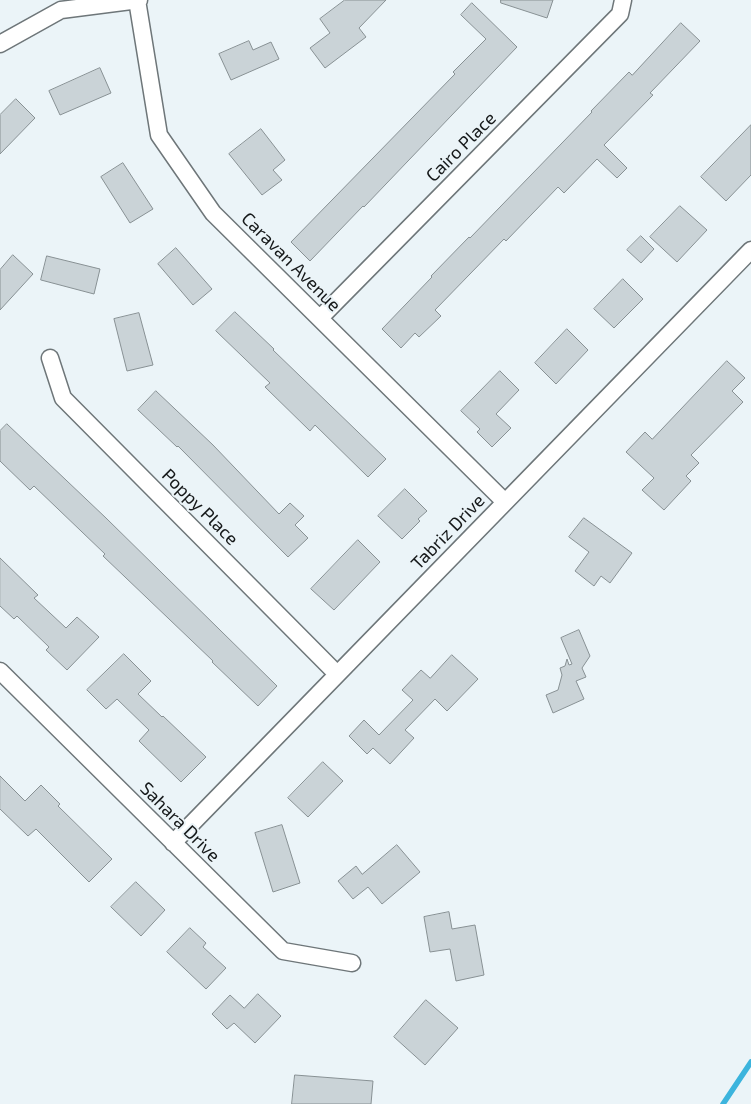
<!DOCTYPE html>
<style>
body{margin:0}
canvas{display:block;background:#ebf4f8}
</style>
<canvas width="751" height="1104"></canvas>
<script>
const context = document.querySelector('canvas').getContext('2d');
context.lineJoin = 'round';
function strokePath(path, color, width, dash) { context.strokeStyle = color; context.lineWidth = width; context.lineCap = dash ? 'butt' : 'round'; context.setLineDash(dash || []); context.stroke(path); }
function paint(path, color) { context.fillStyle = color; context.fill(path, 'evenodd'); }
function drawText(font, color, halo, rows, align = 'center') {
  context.font = font + ' "Exo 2",sans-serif'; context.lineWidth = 4; context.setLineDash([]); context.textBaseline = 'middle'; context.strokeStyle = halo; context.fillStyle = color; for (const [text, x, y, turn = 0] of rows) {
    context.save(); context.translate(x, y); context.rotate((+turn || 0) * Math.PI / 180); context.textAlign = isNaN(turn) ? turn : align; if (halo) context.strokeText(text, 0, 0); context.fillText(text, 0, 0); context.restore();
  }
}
const stream = new Path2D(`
 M 723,1104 L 751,1062`);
const building = new Path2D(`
 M 345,0 L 386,0 L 359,28 L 366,37 L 325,68 L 310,48 L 330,33 L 320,19 Z
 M 501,0 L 553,0 L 547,18 L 501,3 Z
 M 472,3 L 517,47 L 364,207 L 363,206 L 310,261 L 291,242 L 455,74 L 453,72 L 486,39 L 461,15 Z
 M 681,23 L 700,41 L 650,93 L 653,95 L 604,145 L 627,168 L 617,178 L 597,159 L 564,193 L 558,187 L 506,241 L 504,239 L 435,310 L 441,316 L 419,337 L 415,333 L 401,348 L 382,329 L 432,277 L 431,276 L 469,237 L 470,238 L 592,112 L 591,111 L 629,72 L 632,75 Z
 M 249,41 L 253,50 L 271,42 L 279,59 L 231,80 L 219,54 Z
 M 100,68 L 111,93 L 60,115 L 49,91 Z
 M 16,99 L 35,118 L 0,154 L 0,115 Z
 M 751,125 L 751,175 L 726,201 L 701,177 Z
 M 261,129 L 285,160 L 273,170 L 282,180 L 262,195 L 229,154 Z
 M 123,163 L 153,209 L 130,223 L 101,177 Z
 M 680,206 L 707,230 L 677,262 L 650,237 Z
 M 641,236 L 654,249 L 641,263 L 627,250 Z
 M 176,248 L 212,289 L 193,305 L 158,264 Z
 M 13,255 L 33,274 L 0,310 L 0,270 Z
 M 47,256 L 100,269 L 94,294 L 41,280 Z
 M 623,279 L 643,299 L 614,328 L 594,309 Z
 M 235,312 L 274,349 L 273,350 L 386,459 L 368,477 L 315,425 L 310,431 L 265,387 L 270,383 L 216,331 Z
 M 139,313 L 153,365 L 127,371 L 114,319 Z
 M 567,329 L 588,350 L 556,384 L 535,363 Z
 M 727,361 L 745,378 L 732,391 L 743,402 L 691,455 L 699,463 L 686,476 L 691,481 L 664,510 L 642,490 L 654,478 L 626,452 L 645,432 L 652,439 Z
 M 500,371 L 519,390 L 496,414 L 511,428 L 492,447 L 477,432 L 480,429 L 461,411 Z
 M 156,391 L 213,445 L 279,514 L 290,503 L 304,516 L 295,525 L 308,538 L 288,557 L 178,446 L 177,447 L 138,410 Z
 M 7,424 L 106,518 L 277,686 L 258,706 L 212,662 L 213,661 L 103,556 L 105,554 L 34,486 L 30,490 L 0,461 L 0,431 Z
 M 405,489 L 427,511 L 418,519 L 420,521 L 402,539 L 378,516 Z
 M 584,518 L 632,553 L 610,583 L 601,576 L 594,586 L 575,571 L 589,552 L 569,537 Z
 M 358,540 L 380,562 L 334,610 L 311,589 Z
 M 0,558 L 38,595 L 34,598 L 66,628 L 77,617 L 99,637 L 67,670 L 46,650 L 49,647 L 17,616 L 14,619 L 0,606 Z
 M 579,630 L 590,656 L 582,668 L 586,677 L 576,681 L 584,699 L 553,713 L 546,695 L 558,690 L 562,675 L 560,668 L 565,666 L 567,659 L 569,665 L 572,664 L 561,638 Z
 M 124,654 L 151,681 L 138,694 L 162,717 L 163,716 L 206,757 L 181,782 L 139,741 L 149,730 L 117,699 L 106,709 L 87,690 Z
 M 452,655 L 478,679 L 447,711 L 435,699 L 405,730 L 414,738 L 390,764 L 373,748 L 367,754 L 349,736 L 364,720 L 379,735 L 413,700 L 402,690 L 421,670 L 430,678 Z
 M 323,762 L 343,781 L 308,817 L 288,798 Z
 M 0,776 L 25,801 L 41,785 L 60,804 L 58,806 L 112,859 L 89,882 L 36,829 L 28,836 L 0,809 Z
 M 282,825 L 300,883 L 273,892 L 255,833 Z
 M 397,845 L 420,872 L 382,904 L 368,887 L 353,899 L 338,881 L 356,866 L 362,874 Z
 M 136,882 L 165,910 L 141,936 L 111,907 Z
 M 449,912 L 452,929 L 475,925 L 484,975 L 456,981 L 450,949 L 430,952 L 424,917 Z
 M 190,928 L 206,943 L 203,947 L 226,968 L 206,989 L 167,952 Z
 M 258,994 L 281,1016 L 255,1043 L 234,1023 L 227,1029 L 212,1014 L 230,995 L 244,1008 Z
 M 426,1000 L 458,1028 L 425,1065 L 394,1037 Z
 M 295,1075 L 373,1081 L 371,1104 L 292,1104 Z`);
const minor = new Path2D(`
 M 137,0 L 159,135 L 213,213 L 505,502
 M 0,44 L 61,10 L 139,0
 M 320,318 L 620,14 L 623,0
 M 50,358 L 63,398 L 337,674
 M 0,671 L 283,951 L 352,963
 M 173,843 L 751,250`);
const streetNames = [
 ["Cairo Place",461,147,-45],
 ["Caravan Avenue",291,262,45],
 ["Poppy Place",200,507,45],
 ["Tabriz Drive",448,532,-46],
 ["Sahara Drive",180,822,45]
];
strokePath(stream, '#3cb4dd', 5.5);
paint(building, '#cad3d7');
strokePath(building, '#889194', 1);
strokePath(minor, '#6e7679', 19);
strokePath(minor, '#fff', 16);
drawText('18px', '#151819', '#ebf4f8', streetNames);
</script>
